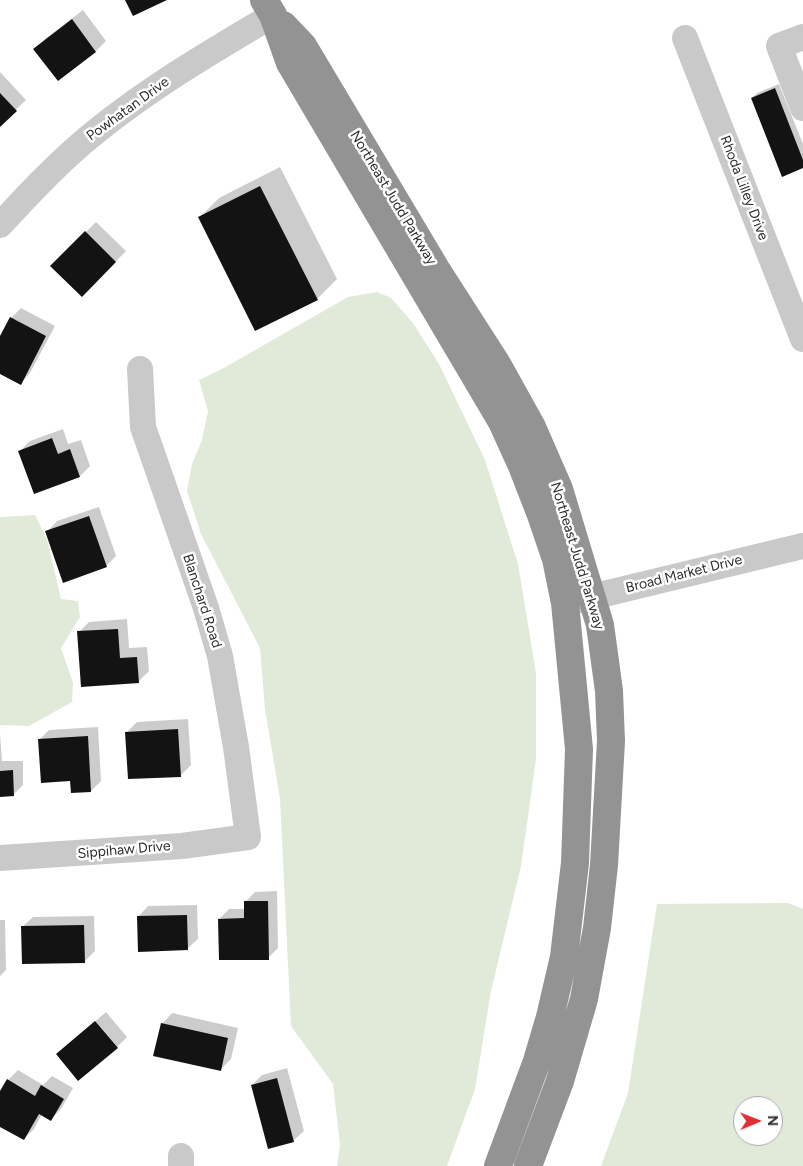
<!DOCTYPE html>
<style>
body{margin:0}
#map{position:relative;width:803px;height:1166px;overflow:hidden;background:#fff;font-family:Figtree,sans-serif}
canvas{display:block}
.north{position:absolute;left:733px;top:1096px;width:50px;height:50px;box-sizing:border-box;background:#fff;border:1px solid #ababab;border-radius:50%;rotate:89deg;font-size:14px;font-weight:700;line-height:20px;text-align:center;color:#2c2c2c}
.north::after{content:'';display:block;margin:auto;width:18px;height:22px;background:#e12f33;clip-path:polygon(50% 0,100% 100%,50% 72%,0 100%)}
</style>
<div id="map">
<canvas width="803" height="1166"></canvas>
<div class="north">N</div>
</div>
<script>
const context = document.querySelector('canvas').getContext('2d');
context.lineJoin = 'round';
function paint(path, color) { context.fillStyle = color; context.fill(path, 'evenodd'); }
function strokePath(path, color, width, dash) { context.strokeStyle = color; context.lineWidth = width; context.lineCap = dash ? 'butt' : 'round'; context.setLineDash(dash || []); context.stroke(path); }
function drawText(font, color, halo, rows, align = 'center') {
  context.font = font + ' Figtree,sans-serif'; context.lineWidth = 5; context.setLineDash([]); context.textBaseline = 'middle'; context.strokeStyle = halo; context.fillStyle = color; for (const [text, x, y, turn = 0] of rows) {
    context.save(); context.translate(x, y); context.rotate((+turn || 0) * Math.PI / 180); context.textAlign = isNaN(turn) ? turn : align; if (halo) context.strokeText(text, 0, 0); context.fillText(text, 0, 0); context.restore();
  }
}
const green = new Path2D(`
 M 377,292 L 391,298 L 413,323 L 439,364 L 485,460 L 518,564 L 536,673 L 536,759 L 521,866 L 491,991 L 475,1089 L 447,1166 L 337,1166 L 340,1145 L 333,1084 L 291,1026 L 280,799 L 265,709 L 260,648 L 201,534 L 187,491 L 192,464 L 202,440 L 208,411 L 199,380 L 222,369 L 348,297 Z
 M 35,515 L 47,539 L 61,599 L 78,601 L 80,617 L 61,648 L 73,683 L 72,702 L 29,726 L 0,725 L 0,517 Z
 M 788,903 L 803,909 L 803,1166 L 601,1166 L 628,1093 L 657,904 ZM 743,1106 L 773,1106 L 773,1136 L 743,1136 Z`);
const shadow = new Path2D(`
 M 83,10 L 106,41 L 96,51 L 58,80 L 35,49 L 45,39 Z
 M 0,72 L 26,100 L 0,125 Z
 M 779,84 L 803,144 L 803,167 L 752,98 L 757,93 Z
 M 280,167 L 337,279 L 317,299 L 199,218 L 219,198 Z
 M 96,222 L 126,251 L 82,296 L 52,266 Z
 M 21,308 L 55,326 L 30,373 L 20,384 L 0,373 L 0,339 L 11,318 Z
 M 63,429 L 68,444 L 81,440 L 90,466 L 80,476 L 35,493 L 19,452 L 30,441 Z
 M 99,507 L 116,556 L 106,566 L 47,532 L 57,521 Z
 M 127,619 L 129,648 L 147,647 L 149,671 L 138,682 L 79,632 L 89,622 Z
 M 188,719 L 191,765 L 181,775 L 127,732 L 137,722 Z
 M 98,727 L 101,781 L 91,791 L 71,780 L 39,740 L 49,730 Z
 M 0,733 L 2,761 L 23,761 L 23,785 L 13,795 L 0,795 Z
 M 277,891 L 278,948 L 268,958 L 219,919 L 229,909 L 245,909 L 245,902 L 255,892 Z
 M 197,905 L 198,939 L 187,949 L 138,917 L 148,906 Z
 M 94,916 L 95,951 L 84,962 L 22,927 L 33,917 Z
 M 0,920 L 5,920 L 6,970 L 0,976 Z
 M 106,1012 L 127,1037 L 117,1047 L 57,1054 Z
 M 172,1013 L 238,1028 L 231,1059 L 221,1069 L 162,1024 Z
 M 287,1068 L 304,1131 L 293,1141 L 252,1085 L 262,1075 Z
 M 18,1070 L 43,1085 L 52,1076 L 73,1088 L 61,1109 L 51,1119 L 42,1114 L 34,1129 L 24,1139 L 0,1125 L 0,1094 L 8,1080 Z`);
const building = new Path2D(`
 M 125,0 L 167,0 L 133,16 Z
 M 72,19 L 96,52 L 58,81 L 33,49 Z
 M 775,88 L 803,160 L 803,168 L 782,177 L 751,98 Z
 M 0,93 L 17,111 L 0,127 Z
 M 260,186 L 318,300 L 255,331 L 198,217 Z
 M 85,231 L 116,262 L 82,297 L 50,266 Z
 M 10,317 L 46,336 L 21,385 L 0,374 L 0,336 Z
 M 52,438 L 58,454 L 70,449 L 80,477 L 34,494 L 18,451 Z
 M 89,516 L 107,567 L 63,583 L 45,531 Z
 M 118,629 L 120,658 L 137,657 L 139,683 L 81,687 L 77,631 Z
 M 178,729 L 181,777 L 128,779 L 125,732 Z
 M 88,736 L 91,792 L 71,793 L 70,781 L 41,783 L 38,739 Z
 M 13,770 L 14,796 L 0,797 L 0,771 Z
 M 244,901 L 268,901 L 269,960 L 219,960 L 218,919 L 244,918 Z
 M 187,915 L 188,950 L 138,952 L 137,916 Z
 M 84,925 L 85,963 L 22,964 L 21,926 Z
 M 95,1021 L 118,1048 L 78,1081 L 56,1054 Z
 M 161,1023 L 228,1038 L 221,1071 L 153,1056 Z
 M 277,1078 L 294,1142 L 268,1149 L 251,1085 Z
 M 7,1079 L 35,1096 L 41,1085 L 64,1099 L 51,1121 L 39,1114 L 24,1140 L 0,1127 L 0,1091 Z`);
const street = new Path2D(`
 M 803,37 L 779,46 L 803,108
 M 685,38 L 803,339
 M 0,225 C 26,197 52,169 81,144 C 139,94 207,54 273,15
 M 571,602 L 803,546
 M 0,858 L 182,846 L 248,837 L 236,747 L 220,656 L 206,608 L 143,427 L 140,369
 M 181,1166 L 181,1156`);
const highway = new Path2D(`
 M 264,0 L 273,15 L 290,63 L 502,422 L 522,466 L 541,515 L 556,559 L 565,603 L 579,749 L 575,863 L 564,957 L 550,1017 L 537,1061 L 498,1166
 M 283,25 L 303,46 L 436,269 L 497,364 L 532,427 L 559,489 L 600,625 L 609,691 L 611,741 L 604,865 L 597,928 L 584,999 L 560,1081 L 528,1166`);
const streetNames = [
 ["Powhatan Drive",128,109,-36],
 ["Rhoda Lilley Drive",744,188,69],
 ["Northeast Judd Parkway",393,198,59],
 ["Northeast Judd Parkway",577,556,73],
 ["Broad Market Drive",684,574,-14],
 ["Blanchard Road",202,601,72],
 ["Sippihaw Drive",124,850,-5]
];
paint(green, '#e1e9d9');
paint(shadow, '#0003');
paint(building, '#131313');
strokePath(street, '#c9c9c9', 26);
strokePath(highway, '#939393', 28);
drawText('14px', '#2c2c2c', '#fff', streetNames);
</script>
